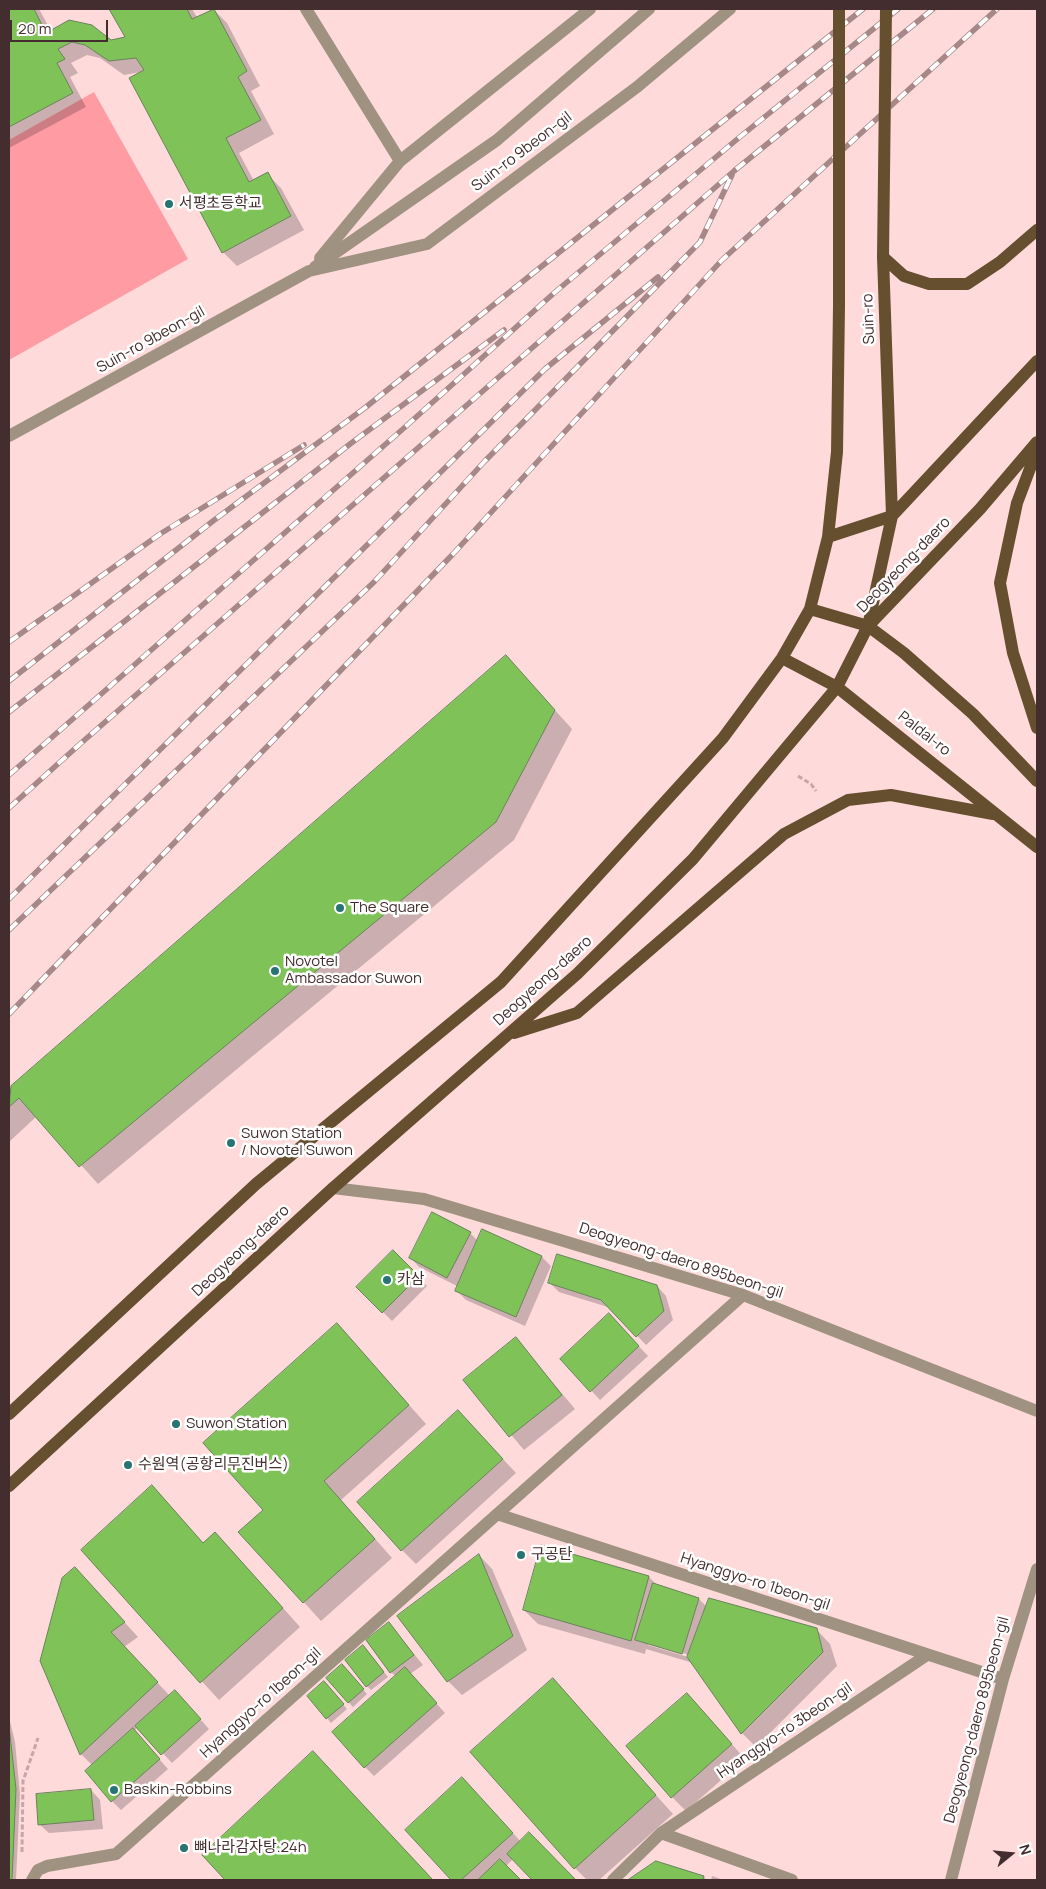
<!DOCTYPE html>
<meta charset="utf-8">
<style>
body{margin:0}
#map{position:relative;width:1046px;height:1889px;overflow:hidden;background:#fedadb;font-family:Manrope,sans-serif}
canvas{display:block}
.frame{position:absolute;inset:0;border:10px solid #442d2e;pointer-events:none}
.north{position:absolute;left:986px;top:1829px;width:50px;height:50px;-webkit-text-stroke:4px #fff;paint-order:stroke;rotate:73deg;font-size:14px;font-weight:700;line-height:20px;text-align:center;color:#442d2e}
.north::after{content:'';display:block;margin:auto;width:18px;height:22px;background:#442d2e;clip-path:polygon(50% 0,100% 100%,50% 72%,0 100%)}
.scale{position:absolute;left:10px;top:20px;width:98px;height:22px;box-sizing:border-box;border:2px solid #442d2e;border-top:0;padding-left:6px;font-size:15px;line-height:18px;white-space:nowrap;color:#442d2e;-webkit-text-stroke:4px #fff;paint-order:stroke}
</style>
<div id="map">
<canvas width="1046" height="1889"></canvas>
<div class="frame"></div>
<div class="north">N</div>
<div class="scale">20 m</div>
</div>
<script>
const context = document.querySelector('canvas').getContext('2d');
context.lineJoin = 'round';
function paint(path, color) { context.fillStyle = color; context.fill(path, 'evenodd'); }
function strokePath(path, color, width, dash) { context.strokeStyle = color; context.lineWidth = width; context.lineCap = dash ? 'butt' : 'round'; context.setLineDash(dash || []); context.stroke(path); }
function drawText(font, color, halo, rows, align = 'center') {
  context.font = font + ' Manrope,"Noto Sans KR",sans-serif'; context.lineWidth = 5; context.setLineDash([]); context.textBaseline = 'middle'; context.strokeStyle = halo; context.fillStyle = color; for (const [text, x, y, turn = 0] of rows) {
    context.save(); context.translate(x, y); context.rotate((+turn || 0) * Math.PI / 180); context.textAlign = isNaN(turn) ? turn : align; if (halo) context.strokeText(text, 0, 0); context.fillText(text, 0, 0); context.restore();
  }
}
const green = new Path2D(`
 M 94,92 L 188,259 L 9,360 L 9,140 Z`);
const shadow = new Path2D(`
 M 9,9 L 39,9 L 51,31 L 110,41 L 126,38 L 111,9 L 192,9 L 197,17 L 213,9 L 227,23 L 260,86 L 251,91 L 274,134 L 239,153 L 254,181 L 267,174 L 281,188 L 304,230 L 237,266 L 223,252 L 141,72 L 124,75 L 100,58 L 87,55 L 71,63 L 78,73 L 70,77 L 86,107 L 9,148 Z
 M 506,656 L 572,729 L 514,840 L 98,1184 L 37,1116 L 9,1142 L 9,1089 Z
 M 482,1231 L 542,1257 L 551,1266 L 525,1326 L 466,1300 L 457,1291 L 459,1287 L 419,1267 L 410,1257 L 470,1233 L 478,1241 Z
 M 393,1252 L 427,1286 L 392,1321 L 358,1287 Z
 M 550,1283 L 657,1286 L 666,1296 L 673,1320 L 646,1345 L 611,1308 L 559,1292 Z
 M 618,1324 L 648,1356 L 600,1400 L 562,1359 Z
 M 516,1339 L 575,1409 L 524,1450 L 465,1380 Z
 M 354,1343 L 426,1424 L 341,1500 L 392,1558 L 321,1621 L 240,1532 L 264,1510 Z
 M 458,1411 L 516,1473 L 416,1564 L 402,1550 Z
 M 152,1487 L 204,1544 L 233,1552 L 300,1627 L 219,1700 L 82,1550 Z
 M 479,1555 L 492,1569 L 527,1650 L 462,1695 L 448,1681 Z
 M 75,1568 L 138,1637 L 124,1647 L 170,1696 L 184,1701 L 209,1729 L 172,1763 L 138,1727 L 134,1731 L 168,1769 L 121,1810 L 112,1801 L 93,1766 L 81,1754 L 41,1661 Z
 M 649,1577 L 658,1586 L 699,1599 L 707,1607 L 816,1629 L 830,1644 L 837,1666 L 756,1747 L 742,1733 L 693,1663 L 646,1649 L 645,1654 L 538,1624 L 524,1610 ZM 648,1642 L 689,1655 L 688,1657 L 648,1645 Z
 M 389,1623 L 423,1665 L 410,1674 L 445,1713 L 374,1776 L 365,1767 L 396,1677 L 391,1672 Z
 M 367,1651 L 388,1677 L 371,1690 L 367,1686 Z
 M 346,1671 L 367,1694 L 353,1707 L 328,1679 Z
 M 553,1680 L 673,1814 L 599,1880 L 587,1880 L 575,1868 Z
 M 328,1687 L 347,1709 L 331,1723 L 327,1718 Z
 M 701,1709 L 745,1759 L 686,1811 L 672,1797 Z
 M 9,1717 L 15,1742 L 20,1794 L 16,1880 L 9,1880 Z
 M 331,1771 L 432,1880 L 227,1880 L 203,1855 Z
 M 91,1790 L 100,1800 L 103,1829 L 49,1833 L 39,1824 Z
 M 476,1793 L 521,1842 L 529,1834 L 574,1880 L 534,1880 L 513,1859 L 506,1866 L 520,1880 L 453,1880 L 407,1830 Z
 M 656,1862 L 704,1877 L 707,1880 L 630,1880 Z
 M 712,1876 L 724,1880 L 711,1880 Z`);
const building = new Path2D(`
 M 9,9 L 34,9 L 46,33 L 69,20 L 92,25 L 111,40 L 125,37 L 109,9 L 187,9 L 192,19 L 214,9 L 247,71 L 238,77 L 261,120 L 226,138 L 249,182 L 268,172 L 291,216 L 222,253 L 129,78 L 144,70 L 136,58 L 109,61 L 85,45 L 72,42 L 58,49 L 65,59 L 57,63 L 73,93 L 9,127 Z
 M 506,655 L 555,710 L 496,822 L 79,1167 L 19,1098 L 9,1107 L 11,1086 Z
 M 432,1212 L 471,1232 L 447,1278 L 409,1258 Z
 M 482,1229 L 542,1256 L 516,1317 L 455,1291 Z
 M 393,1250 L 419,1276 L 382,1313 L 356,1287 Z
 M 557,1254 L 657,1285 L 664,1311 L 636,1337 L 601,1300 L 548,1283 Z
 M 609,1313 L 639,1346 L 590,1392 L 560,1359 Z
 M 337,1323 L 409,1405 L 324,1481 L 375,1539 L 303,1603 L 238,1532 L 263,1510 L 203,1443 Z
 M 516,1337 L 562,1395 L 509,1437 L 463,1380 Z
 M 458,1410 L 503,1459 L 401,1551 L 357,1502 Z
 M 152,1485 L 203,1543 L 215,1532 L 283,1608 L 200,1683 L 81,1550 Z
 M 541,1545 L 649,1576 L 631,1641 L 523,1610 Z
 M 479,1554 L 513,1636 L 447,1682 L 397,1616 Z
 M 75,1567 L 125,1622 L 111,1632 L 158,1682 L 80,1755 L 40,1661 L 62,1578 Z
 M 653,1583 L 699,1598 L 682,1654 L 635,1640 Z
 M 709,1598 L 817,1628 L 823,1652 L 741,1734 L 687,1657 Z
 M 389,1622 L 414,1655 L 390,1673 L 366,1640 Z
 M 363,1645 L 384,1672 L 366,1687 L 345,1660 Z
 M 342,1664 L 364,1689 L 348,1703 L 326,1678 Z
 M 405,1667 L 437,1703 L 364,1768 L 332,1732 Z
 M 553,1678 L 656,1795 L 574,1869 L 470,1752 Z
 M 324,1681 L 344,1704 L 326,1719 L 307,1696 Z
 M 175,1690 L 201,1719 L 161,1755 L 135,1726 Z
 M 687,1693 L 732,1744 L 671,1798 L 626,1746 Z
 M 9,1726 L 16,1789 L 12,1880 L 9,1880 Z
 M 133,1728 L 160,1759 L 111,1802 L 85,1771 Z
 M 313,1751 L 433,1880 L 225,1880 L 202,1855 Z
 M 462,1777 L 513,1833 L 461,1880 L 451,1880 L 405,1830 Z
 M 91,1789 L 94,1820 L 38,1825 L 36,1794 Z
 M 529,1832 L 576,1880 L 532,1880 L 507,1854 Z
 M 500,1859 L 521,1880 L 478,1880 Z
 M 656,1861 L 704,1876 L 703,1880 L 628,1880 Z`);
const path = new Path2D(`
 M 798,776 L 811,784 L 816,791
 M 22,1852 L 23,1781 L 38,1738`);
const minor = new Path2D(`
 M 306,9 L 400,161
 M 320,258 L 400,161 L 590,9
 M 315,267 L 497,140 L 649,9
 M 9,436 L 309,271 L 427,244 L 637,87 L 730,9
 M 333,1188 L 424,1199 L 743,1295 L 1037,1411
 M 497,1514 L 1003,1679
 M 661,1833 L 792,1880
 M 32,1880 L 38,1870 L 47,1866 L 116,1854 L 743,1295
 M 613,1880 L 661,1833 L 927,1655
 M 951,1880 L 1003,1679 L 1037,1569`);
const major = new Path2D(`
 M 883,257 L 904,276 L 929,284 L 967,284 L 1000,262 L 1037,230
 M 1037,450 L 1017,503 L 1000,583 L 1013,653 L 1037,728
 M 828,537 L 892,516 L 1037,361
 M 810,609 L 868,626 L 904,653 L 973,714 L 1037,781
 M 868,626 L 892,516 L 883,257
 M 782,658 L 837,687 L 1037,847
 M 514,1033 L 577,1013 L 784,834 L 848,800 L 891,795 L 993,814
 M 9,1414 L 256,1184 L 501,982 L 723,738 L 782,658 L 810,609 L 828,537 L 837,452 L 839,306
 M 9,1486 L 333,1188 L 577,974 L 693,859 L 837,687 L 868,626 L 980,509 L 1037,442`);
const rail = new Path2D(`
 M 9,642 L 160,534 L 304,445
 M 9,681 L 213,521 L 366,407 L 863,9
 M 9,712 L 350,444 L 504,330
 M 9,775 L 404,428 L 554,293 L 741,136 L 898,9
 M 9,808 L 80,744 L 734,171 L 933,9
 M 9,899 L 545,369 L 658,277
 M 9,930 L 374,582 L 484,462 L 700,242 L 732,175
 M 9,1014 L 453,554 L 722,260 L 997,9`);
const majorBridge = new Path2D(`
 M 839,9 L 839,306
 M 883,257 L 886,9`);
const markers = [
 [169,204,5,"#287373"],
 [340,908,5,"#287373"],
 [275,971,5,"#287373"],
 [231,1143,5,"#287373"],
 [387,1280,5,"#287373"],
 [176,1424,5,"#287373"],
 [128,1465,5,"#287373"],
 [521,1555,5,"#287373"],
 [114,1790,5,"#287373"],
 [184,1848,5,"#287373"]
];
const streetNames = [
 ["Suin-ro 9beon-gil",522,152,-37],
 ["Suin-ro",869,319,-92],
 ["Suin-ro 9beon-gil",151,340,-29],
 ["Deogyeong-daero",904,565,-46],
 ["Paldal-ro",924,734,38],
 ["Deogyeong-daero",543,981,-42],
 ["Deogyeong-daero",241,1251,-43],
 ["Deogyeong-daero 895beon-gil",681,1261,18],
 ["Hyanggyo-ro 1beon-gil",755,1582,18],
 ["Hyanggyo-ro 1beon-gil",261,1703,-42],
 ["Deogyeong-daero 895beon-gil",977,1720,-75],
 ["Hyanggyo-ro 3beon-gil",785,1731,-34]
];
const poiNames = [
 ["서평초등학교",179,204],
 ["The Square",350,908],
 ["Novotel",285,962],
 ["Ambassador Suwon",285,979],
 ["Suwon Station",241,1134],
 ["/ Novotel Suwon",241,1151],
 ["카삼",397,1280],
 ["Suwon Station",186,1424],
 ["수원역(공항리무진버스)",138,1465],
 ["구공탄",531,1555],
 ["Baskin-Robbins",124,1790],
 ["뼈나라감자탕.24h",194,1848]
];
paint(green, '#ff9ca3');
paint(shadow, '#0003');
paint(building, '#7fc258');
strokePath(building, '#69835b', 1);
strokePath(path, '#c6a6a7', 3, [5, 2.5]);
strokePath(minor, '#a09280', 12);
strokePath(major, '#664f2e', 12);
strokePath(rail, '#a68889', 5.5);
strokePath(rail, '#fff', 4, [11]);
strokePath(majorBridge, '#664f2e', 12);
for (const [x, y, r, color] of markers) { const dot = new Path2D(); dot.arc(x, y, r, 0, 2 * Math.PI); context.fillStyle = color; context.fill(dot); strokePath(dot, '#fff', 2); }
drawText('15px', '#442d2e', '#fff', streetNames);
drawText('15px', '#442d2e', '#fff', poiNames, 'left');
</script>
